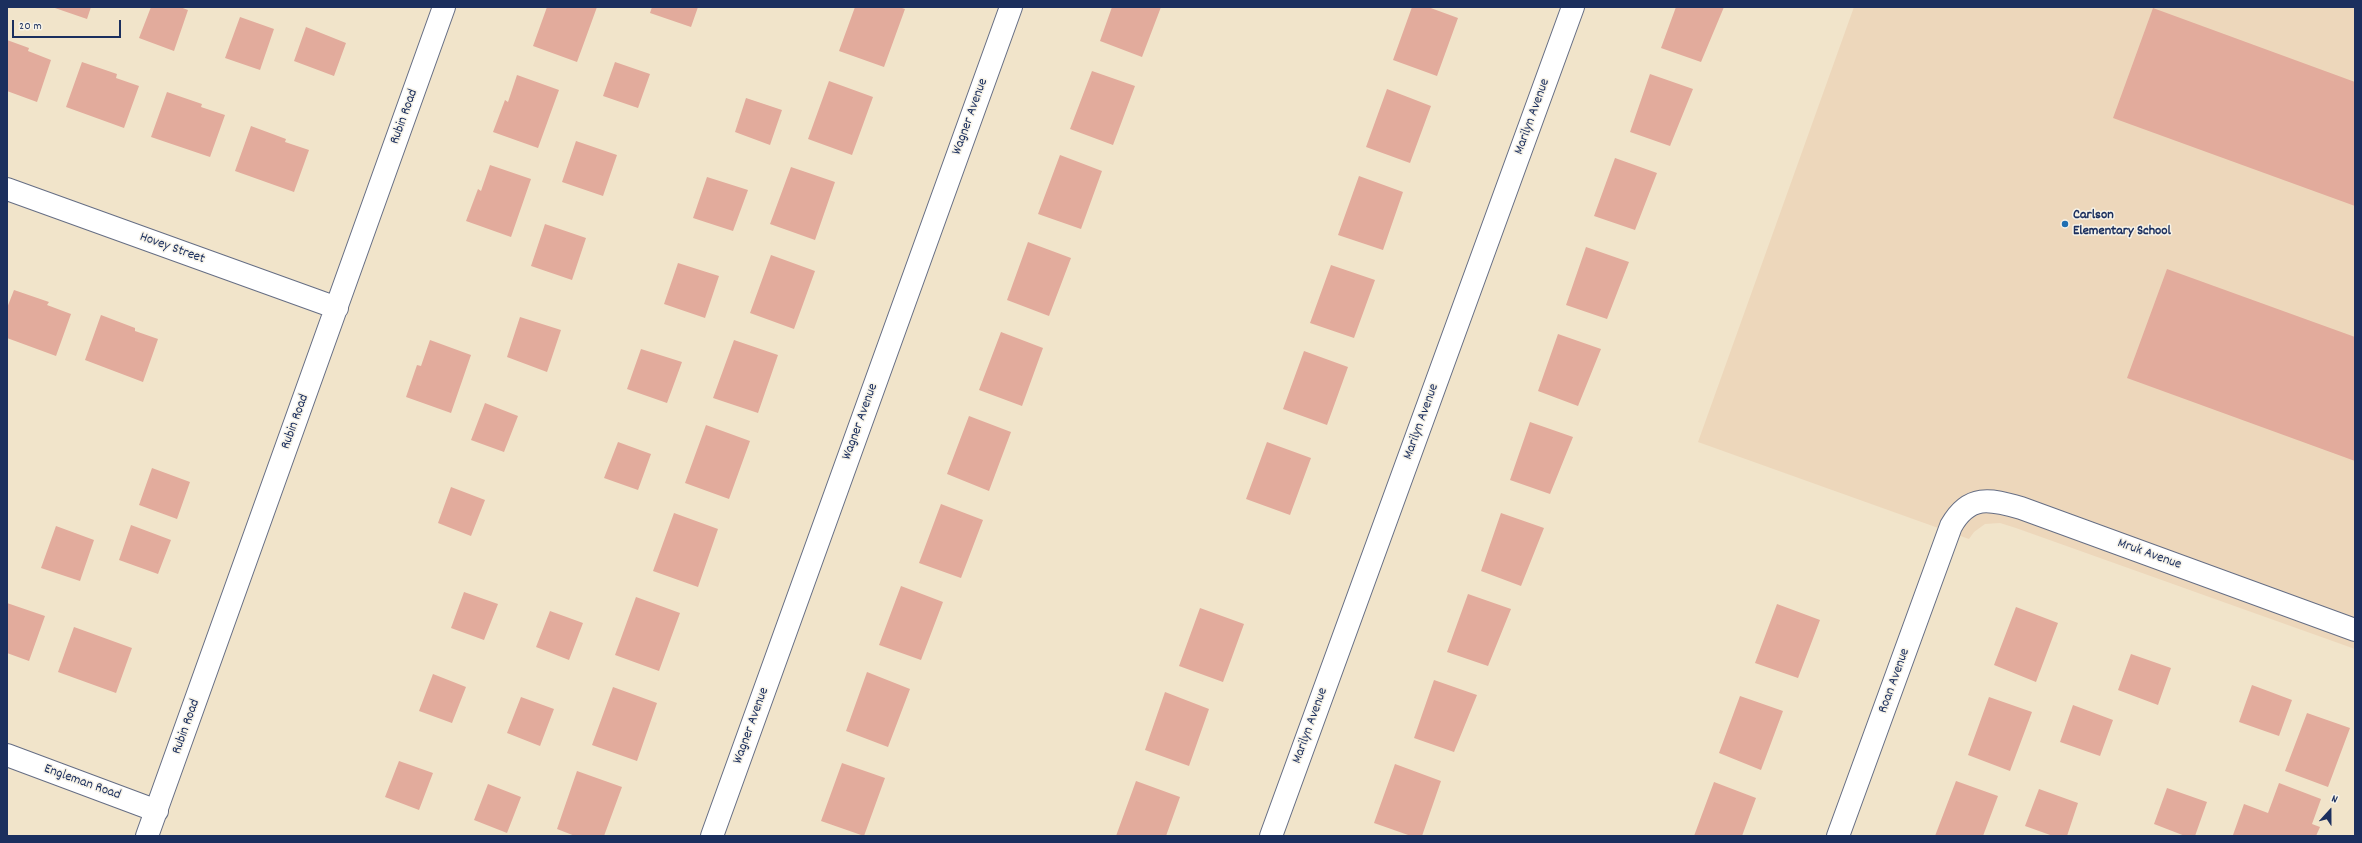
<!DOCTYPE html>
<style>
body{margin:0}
#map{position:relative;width:2362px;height:843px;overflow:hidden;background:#f1e4ca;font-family:Dekko,sans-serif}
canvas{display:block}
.frame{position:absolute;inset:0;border:8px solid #1b2f5e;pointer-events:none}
.north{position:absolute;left:2310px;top:791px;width:40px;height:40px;-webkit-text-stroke:3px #f7f3e8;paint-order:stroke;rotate:21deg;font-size:11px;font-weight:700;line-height:16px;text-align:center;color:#1b2f5e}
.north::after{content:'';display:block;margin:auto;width:14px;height:18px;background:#1b2f5e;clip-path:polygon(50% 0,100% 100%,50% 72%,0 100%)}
.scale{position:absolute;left:12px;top:20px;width:109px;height:18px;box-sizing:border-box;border:2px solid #1b2f5e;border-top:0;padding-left:5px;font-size:12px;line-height:14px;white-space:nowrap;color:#1b2f5e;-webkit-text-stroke:3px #f7f3e8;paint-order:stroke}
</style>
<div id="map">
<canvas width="2362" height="843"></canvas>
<div class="frame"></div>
<div class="north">N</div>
<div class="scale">20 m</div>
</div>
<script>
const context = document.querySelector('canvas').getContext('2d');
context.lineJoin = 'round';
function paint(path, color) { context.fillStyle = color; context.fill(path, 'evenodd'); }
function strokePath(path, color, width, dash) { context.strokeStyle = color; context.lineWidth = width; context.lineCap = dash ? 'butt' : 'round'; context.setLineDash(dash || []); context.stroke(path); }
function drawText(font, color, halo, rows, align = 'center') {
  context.font = font + ' Dekko,sans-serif'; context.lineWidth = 3; context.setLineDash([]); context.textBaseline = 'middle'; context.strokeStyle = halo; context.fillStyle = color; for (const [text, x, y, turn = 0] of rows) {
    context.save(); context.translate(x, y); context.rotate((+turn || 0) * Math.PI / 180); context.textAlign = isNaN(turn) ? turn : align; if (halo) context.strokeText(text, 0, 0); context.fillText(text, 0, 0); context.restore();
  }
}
const built = new Path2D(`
 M 1854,7 L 2355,7 L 2355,649 L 2016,528 L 2000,523 L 1985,524 L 1974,532 L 1969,539 L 1698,442 Z`);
const building = new Path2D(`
 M 52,7 L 91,7 L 87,19 Z
 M 151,7 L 180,7 L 188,10 L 174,51 L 139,38 Z
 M 547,7 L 597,7 L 577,62 L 533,46 Z
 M 652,7 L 698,7 L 691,27 L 650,13 Z
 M 855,7 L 899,7 L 905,9 L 884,67 L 839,51 Z
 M 1112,7 L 1161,7 L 1142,57 L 1100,41 Z
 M 1412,7 L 1428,7 L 1458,18 L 1437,76 L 1393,60 Z
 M 1676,7 L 1724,7 L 1701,62 L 1661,48 Z
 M 2153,8 L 2355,82 L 2355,206 L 2113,118 Z
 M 240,17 L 274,29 L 260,70 L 225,58 Z
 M 306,27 L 346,43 L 334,76 L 294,61 Z
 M 7,40 L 29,48 L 28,51 L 51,60 L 37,102 L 7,91 Z
 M 82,62 L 117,74 L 116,78 L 139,86 L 124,128 L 66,107 Z
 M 615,62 L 650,74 L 638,108 L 603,96 Z
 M 1092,71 L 1135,86 L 1113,145 L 1070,129 Z
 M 1650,74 L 1693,89 L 1670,146 L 1630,132 Z
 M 517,75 L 559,90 L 538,148 L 493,132 L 505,100 L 508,102 Z
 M 829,81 L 873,97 L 852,155 L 808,139 Z
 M 1387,89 L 1431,106 L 1410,163 L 1366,147 Z
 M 167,92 L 202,104 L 201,107 L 225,115 L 210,157 L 151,137 Z
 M 746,98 L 782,110 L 770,145 L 735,132 Z
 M 251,126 L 286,139 L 285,142 L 309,150 L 294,192 L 235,171 Z
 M 576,141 L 617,155 L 603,196 L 562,182 Z
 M 1060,155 L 1102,171 L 1081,229 L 1038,214 Z
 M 1615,158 L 1657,173 L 1635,230 L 1594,216 Z
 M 490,165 L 531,179 L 511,237 L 466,221 L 478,189 L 481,191 Z
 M 791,167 L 835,182 L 815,240 L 770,224 Z
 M 1359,176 L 1403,192 L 1383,250 L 1338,235 Z
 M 707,177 L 748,190 L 733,231 L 693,218 Z
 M 545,224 L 586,238 L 572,280 L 531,266 Z
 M 1028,242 L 1071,258 L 1049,316 L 1007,300 Z
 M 1586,247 L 1629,262 L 1607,319 L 1566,305 Z
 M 771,255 L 815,271 L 794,329 L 750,313 Z
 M 678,263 L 719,276 L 705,318 L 664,304 Z
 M 1331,265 L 1375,280 L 1354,338 L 1310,323 Z
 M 2167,269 L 2355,337 L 2355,461 L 2127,378 Z
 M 14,290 L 49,302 L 47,305 L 71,314 L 56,356 L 7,338 L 7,308 Z
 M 101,315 L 135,328 L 135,331 L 158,339 L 143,382 L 85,360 Z
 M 520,317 L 561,330 L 547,372 L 507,357 Z
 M 1001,332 L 1043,348 L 1022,406 L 979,390 Z
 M 1558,334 L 1601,349 L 1578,406 L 1538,391 Z
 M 430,340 L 471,355 L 451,413 L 406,397 L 417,365 L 421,366 Z
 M 734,340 L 778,355 L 758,413 L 713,398 Z
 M 641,349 L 682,362 L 667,403 L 627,389 Z
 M 1304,351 L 1348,367 L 1327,425 L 1283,409 Z
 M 485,403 L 518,416 L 504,452 L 471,440 Z
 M 969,416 L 1011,432 L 989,491 L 947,474 Z
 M 1530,422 L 1573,437 L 1550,494 L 1510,480 Z
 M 706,425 L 750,441 L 729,499 L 685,483 Z
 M 618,442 L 651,454 L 638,490 L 604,478 Z
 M 1267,442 L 1311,458 L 1290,515 L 1246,499 Z
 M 152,468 L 190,482 L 177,519 L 139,505 Z
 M 451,487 L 485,500 L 471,536 L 438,523 Z
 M 941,504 L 983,520 L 961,578 L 919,563 Z
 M 674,513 L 718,529 L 698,587 L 653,571 Z
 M 1501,513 L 1544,528 L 1521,586 L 1481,571 Z
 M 131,525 L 171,540 L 158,574 L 119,560 Z
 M 56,526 L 94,540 L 80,581 L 41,568 Z
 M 901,586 L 943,602 L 921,660 L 879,645 Z
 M 464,592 L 498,604 L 484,640 L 451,628 Z
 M 1468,594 L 1511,609 L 1488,666 L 1447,652 Z
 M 636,597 L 680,613 L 659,671 L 615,655 Z
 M 7,603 L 45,616 L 29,661 L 7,653 Z
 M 1777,604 L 1820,620 L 1798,678 L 1755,663 Z
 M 2016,607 L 2058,623 L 2036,682 L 1994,665 Z
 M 1200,608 L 1244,624 L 1223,682 L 1179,666 Z
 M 550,611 L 583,623 L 569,660 L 536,647 Z
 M 74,627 L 132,648 L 116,693 L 58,672 Z
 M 2131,654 L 2171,668 L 2158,705 L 2118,690 Z
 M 867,672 L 910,689 L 888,747 L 846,731 Z
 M 433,674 L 466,687 L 452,723 L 419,711 Z
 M 1434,680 L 1477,695 L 1454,752 L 1414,738 Z
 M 2252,685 L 2292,700 L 2279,736 L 2239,722 Z
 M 613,687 L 657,703 L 637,761 L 592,745 Z
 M 1165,692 L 1209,709 L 1189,766 L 1145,750 Z
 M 1740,696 L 1783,711 L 1761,770 L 1719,753 Z
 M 521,697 L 554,709 L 540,746 L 507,733 Z
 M 1989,697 L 2032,712 L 2010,771 L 1968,755 Z
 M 2073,705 L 2113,720 L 2100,756 L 2060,742 Z
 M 2307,713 L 2350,728 L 2328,787 L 2285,771 Z
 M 399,761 L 433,773 L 419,810 L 385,797 Z
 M 842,763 L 885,778 L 864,836 L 821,821 Z
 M 1395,764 L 1441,781 L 1422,836 L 1411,836 L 1374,823 Z
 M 577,771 L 622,787 L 604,836 L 575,836 L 557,829 Z
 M 1136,781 L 1180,797 L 1166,836 L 1116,836 Z
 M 1956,781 L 1998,796 L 1983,836 L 1935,836 Z
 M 1714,782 L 1756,798 L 1742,836 L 1694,836 Z
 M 2279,783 L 2321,799 L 2312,824 L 2320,827 L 2316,836 L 2233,835 L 2244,804 L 2268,813 Z
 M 488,784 L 521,797 L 507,833 L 474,820 Z
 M 2167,788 L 2207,802 L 2195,836 L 2185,836 L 2154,824 Z
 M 2039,789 L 2078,803 L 2067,836 L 2053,836 L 2025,826 Z`);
const minor = new Path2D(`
 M 7,189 L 337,308
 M 7,755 L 157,811
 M 147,836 L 444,7
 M 712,836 L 1011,7
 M 1271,836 L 1573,7
 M 1838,836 L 1951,526 C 1969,494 1990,499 2021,508 L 2355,630`);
const markers = [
 [2065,224,4,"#1f6fb2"]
];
const streetNames = [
 ["Rubin Road",405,117,-70],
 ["Wagner Avenue",971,117,-70],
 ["Marilyn Avenue",1533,117,-70],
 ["Hovey Street",172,249,20],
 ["Rubin Road",296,422,-70],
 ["Wagner Avenue",861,422,-70],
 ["Marilyn Avenue",1422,422,-70],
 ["Mruk Avenue",2149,555,20],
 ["Roan Avenue",1895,681,-70],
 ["Wagner Avenue",752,726,-70],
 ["Marilyn Avenue",1311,726,-70],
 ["Rubin Road",187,727,-70],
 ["Engleman Road",82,783,20]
];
const poiNames = [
 ["Carlson",2073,216],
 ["Elementary School",2073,232]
];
paint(built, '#edd7bb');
paint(building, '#e2ab9c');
strokePath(minor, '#666e84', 24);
strokePath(minor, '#fff', 22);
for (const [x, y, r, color] of markers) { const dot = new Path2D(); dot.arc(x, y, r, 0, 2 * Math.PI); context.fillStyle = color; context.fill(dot); strokePath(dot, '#f7f3e8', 1.5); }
drawText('14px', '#1b2f5e', '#f7f3e8', streetNames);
drawText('bold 14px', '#1b2f5e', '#f7f3e8', poiNames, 'left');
</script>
